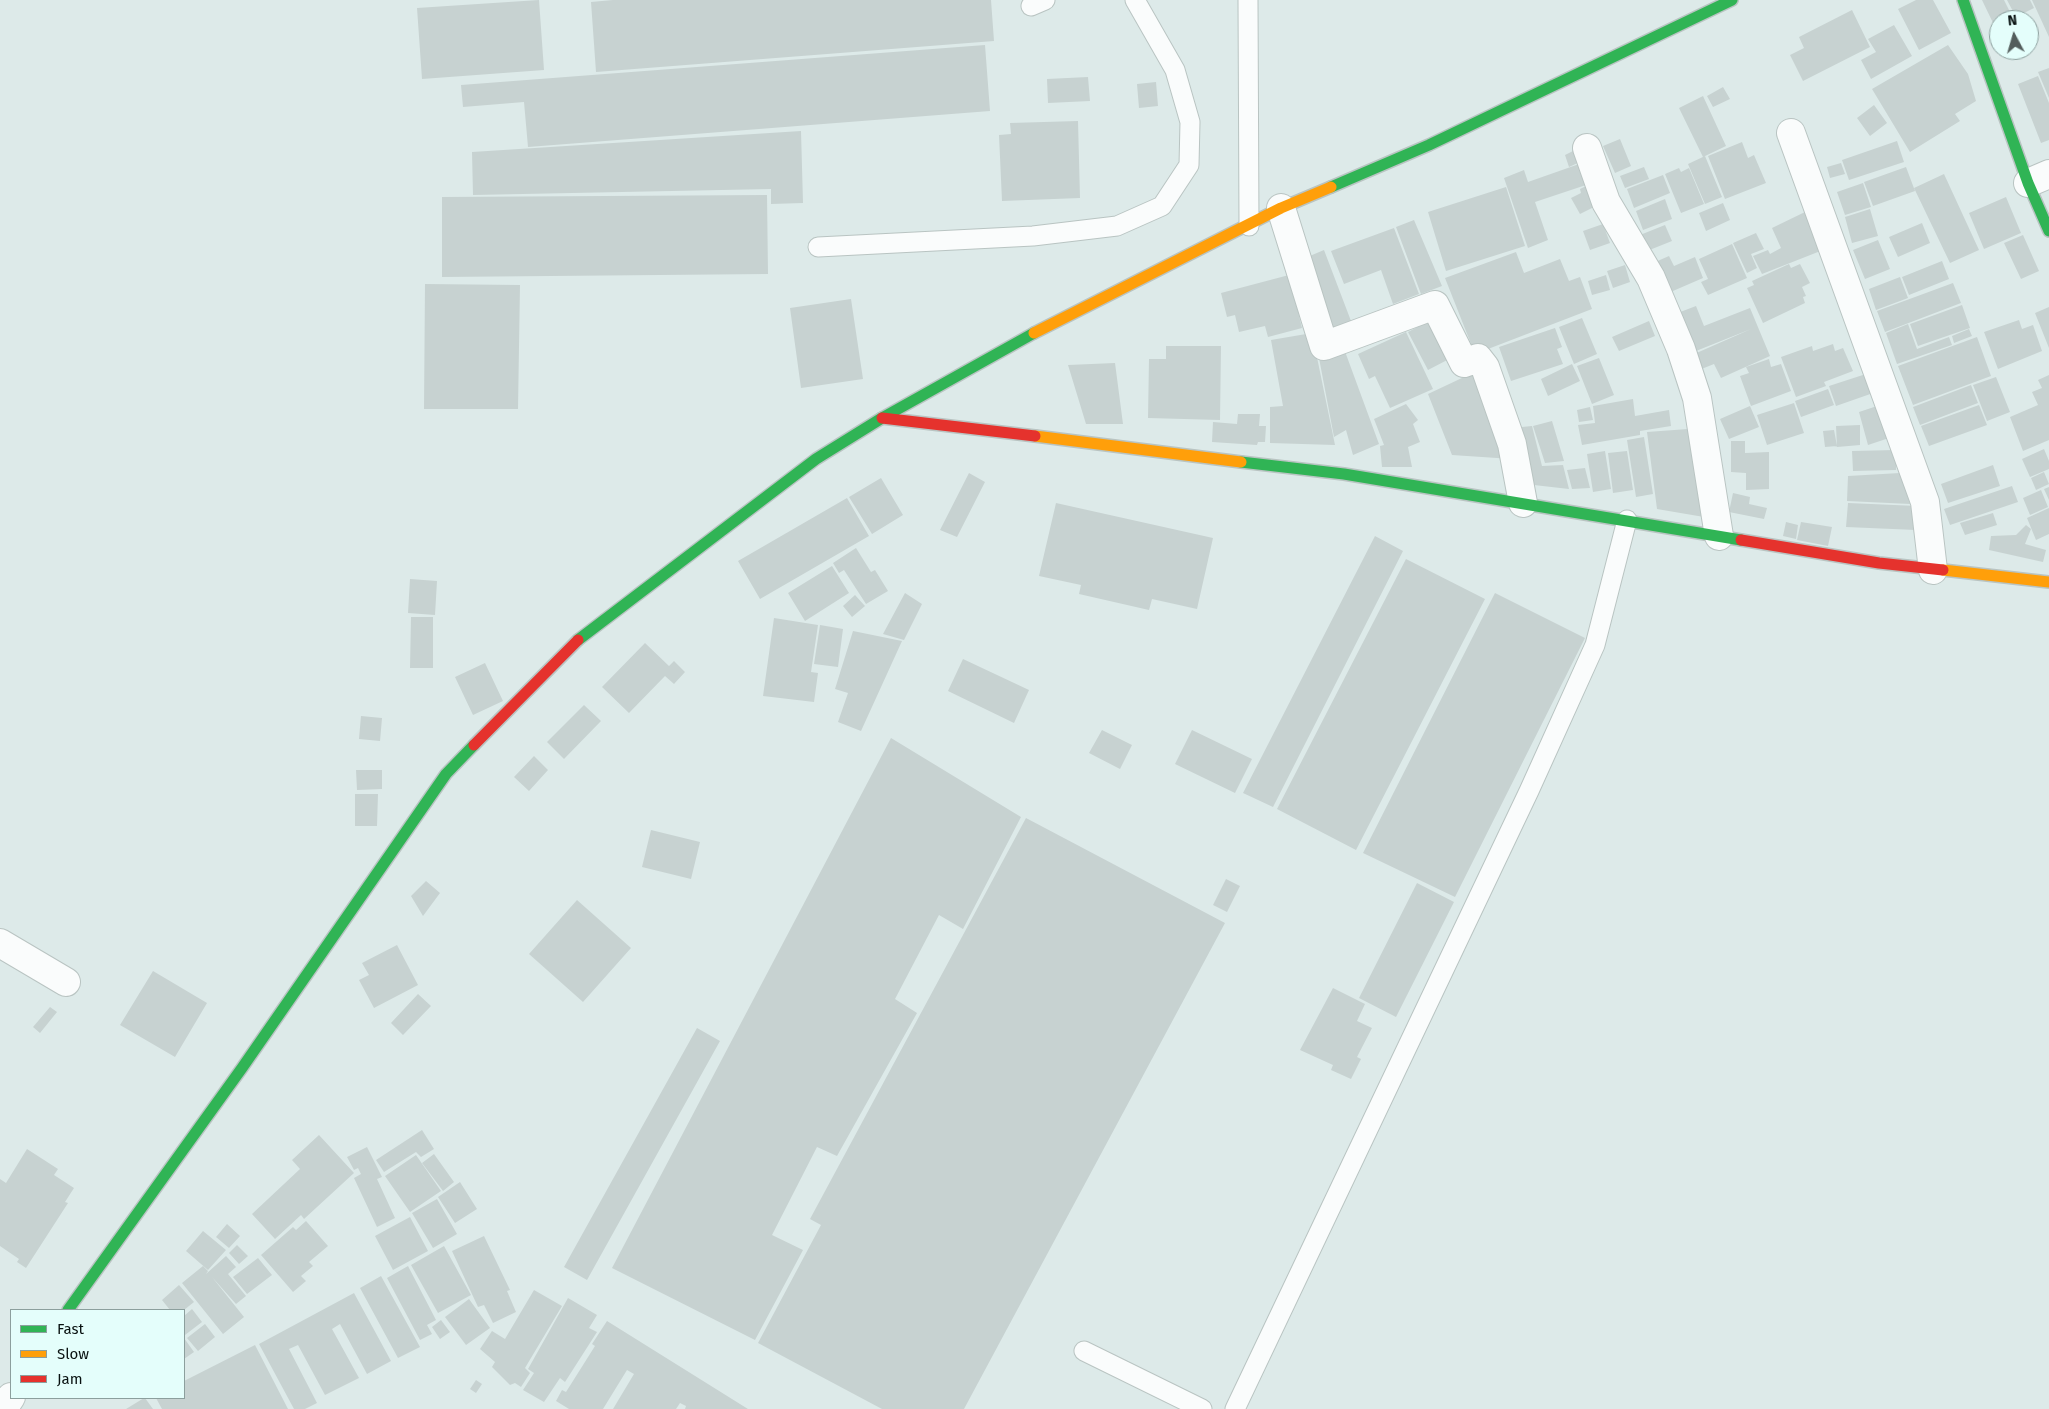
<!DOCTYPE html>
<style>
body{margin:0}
#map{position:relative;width:2049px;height:1409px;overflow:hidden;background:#ddeae9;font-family:"Fira Sans",sans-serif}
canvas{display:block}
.legend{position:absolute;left:10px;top:1309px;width:175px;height:90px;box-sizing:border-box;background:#e4fefb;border:1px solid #8c9f9d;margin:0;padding:6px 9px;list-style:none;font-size:15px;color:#081110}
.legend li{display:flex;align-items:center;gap:10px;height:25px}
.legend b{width:25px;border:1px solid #8c9f9d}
.north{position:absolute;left:1989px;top:10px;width:50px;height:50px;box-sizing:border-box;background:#e4fefb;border:1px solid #8c9f9d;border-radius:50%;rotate:354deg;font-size:14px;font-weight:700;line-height:20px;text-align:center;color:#081110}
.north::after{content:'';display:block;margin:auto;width:18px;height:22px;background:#535d5c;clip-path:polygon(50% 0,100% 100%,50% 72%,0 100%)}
</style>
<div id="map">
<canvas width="2049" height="1409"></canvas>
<ul class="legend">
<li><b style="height:6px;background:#30b455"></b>Fast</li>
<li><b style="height:6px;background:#ff9f0a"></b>Slow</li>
<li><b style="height:6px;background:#e5322d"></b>Jam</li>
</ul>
<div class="north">N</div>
</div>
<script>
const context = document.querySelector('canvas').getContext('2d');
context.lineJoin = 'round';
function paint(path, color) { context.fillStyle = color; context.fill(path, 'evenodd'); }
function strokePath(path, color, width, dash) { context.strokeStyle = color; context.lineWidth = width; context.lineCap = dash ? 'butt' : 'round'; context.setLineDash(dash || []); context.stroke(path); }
const building = new Path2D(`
 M 539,0 L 544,70 L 422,79 L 417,8 Z
 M 613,0 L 991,0 L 994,41 L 596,72 L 591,2 Z
 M 1916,0 L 1933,0 L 1951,33 L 1919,50 L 1898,9 Z
 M 1982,0 L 2004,0 L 2012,16 L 1999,20 L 1994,25 Z
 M 2007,0 L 2030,0 L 2034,8 L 2016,17 Z
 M 2032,0 L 2049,0 L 2049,37 Z
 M 1852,10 L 1870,47 L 1803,81 L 1790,55 L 1804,48 L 1799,37 Z
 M 1894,25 L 1912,56 L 1871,79 L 1861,60 L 1876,52 L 1868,39 Z
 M 985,45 L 990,111 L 528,147 L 524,102 L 463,107 L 461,85 Z
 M 1948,45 L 1968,74 L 1976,101 L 1955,114 L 1960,121 L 1910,152 L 1872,89 Z
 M 2049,68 L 2049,98 L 2038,72 Z
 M 2038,76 L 2049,103 L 2049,140 L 2041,143 L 2018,84 Z
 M 1088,77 L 1090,101 L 1048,103 L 1047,79 Z
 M 1156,82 L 1158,106 L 1139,108 L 1137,84 Z
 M 1723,87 L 1730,99 L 1713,107 L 1707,96 Z
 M 1703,96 L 1726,146 L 1703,157 L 1679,108 Z
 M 1874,105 L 1887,123 L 1870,136 L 1857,118 Z
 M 1078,121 L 1080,198 L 1002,201 L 999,135 L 1011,134 L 1010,123 Z
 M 801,131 L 803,203 L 771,204 L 771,189 L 473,195 L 472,152 Z
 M 1620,139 L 1631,166 L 1615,173 L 1603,146 Z
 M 1897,141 L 1904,162 L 1849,180 L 1842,160 Z
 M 1742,142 L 1748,158 L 1754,155 L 1766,183 L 1725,199 L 1708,156 Z
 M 1577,149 L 1582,161 L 1569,167 L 1565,155 Z
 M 1705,156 L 1722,197 L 1705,204 L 1688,164 Z
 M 1582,163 L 1589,184 L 1535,202 L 1548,240 L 1528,248 L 1504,178 L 1524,170 L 1528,182 Z
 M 1841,163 L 1845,174 L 1830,178 L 1827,167 Z
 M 1644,167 L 1649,179 L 1625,188 L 1620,176 Z
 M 1906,167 L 1915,191 L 1873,206 L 1864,182 Z
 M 1679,168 L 1681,172 L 1689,168 L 1704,204 L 1681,213 L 1665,174 Z
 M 1944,174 L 1979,250 L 1950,263 L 1914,188 Z
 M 1663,175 L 1670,193 L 1634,208 L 1627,189 Z
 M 1863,183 L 1871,207 L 1845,215 L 1837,192 Z
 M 1590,184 L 1600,204 L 1580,214 L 1571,198 L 1581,193 L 1580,189 Z
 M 1506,187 L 1525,246 L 1446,271 L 1428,212 Z
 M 767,195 L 768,274 L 442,277 L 442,197 Z
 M 2006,197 L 2021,233 L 1984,249 L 1969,213 Z
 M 1665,199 L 1672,219 L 1643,230 L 1636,211 Z
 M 1723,203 L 1730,220 L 1706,231 L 1699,213 Z
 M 1870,209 L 1878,236 L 1852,243 L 1845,217 Z
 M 1805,212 L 1823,250 L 1762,274 L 1753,256 L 1768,250 L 1770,254 L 1781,248 L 1772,228 Z
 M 1414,220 L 1442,286 L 1421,294 L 1396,227 Z
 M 1922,223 L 1930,243 L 1898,257 L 1889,237 Z
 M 1603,224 L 1610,243 L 1590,250 L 1583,231 Z
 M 1665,225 L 1672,241 L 1647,251 L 1640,235 Z
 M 1394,228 L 1419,294 L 1393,304 L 1381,270 L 1344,284 L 1331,251 Z
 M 1756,233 L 1764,249 L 1751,254 L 1757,268 L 1747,273 L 1733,243 Z
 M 2023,235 L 2039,271 L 2021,279 L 2004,243 Z
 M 1878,240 L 1890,269 L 1865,279 L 1853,250 Z
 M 1732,244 L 1747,278 L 1708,295 L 1701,282 L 1708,279 L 1699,259 Z
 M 1324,250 L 1351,321 L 1331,328 L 1305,258 Z
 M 1516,252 L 1524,273 L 1560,259 L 1569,281 L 1580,277 L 1592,309 L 1475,354 L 1445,278 Z
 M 1669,256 L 1674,266 L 1695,257 L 1703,278 L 1666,294 L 1653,263 Z
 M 1942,261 L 1949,279 L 1909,295 L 1902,277 Z
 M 1789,264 L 1791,268 L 1800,264 L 1810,283 L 1802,287 L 1806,296 L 1803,297 L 1805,303 L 1763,323 L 1747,288 L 1754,285 L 1752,281 Z
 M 1625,265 L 1630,282 L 1613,288 L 1607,271 Z
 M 1289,275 L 1302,328 L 1268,337 L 1265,326 L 1239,332 L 1235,315 L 1227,317 L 1221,293 Z
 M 1606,275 L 1610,290 L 1592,295 L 1588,281 Z
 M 1900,277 L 1908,298 L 1876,310 L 1869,289 Z
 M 1953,283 L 1961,303 L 1885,332 L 1877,311 Z
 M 425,284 L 520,285 L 518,409 L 424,409 Z
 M 851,299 L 863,379 L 801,388 L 790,308 Z
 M 1962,305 L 1970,328 L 1918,346 L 1910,324 Z
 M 1696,306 L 1704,326 L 1750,308 L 1770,356 L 1721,378 L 1714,364 L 1699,370 L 1692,355 L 1751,329 L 1691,353 L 1675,314 Z
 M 2049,307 L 2049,348 L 2035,313 Z
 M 1582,318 L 1597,354 L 1574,364 L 1559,327 Z
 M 1431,320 L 1451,358 L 1428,370 L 1408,332 Z
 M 2019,320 L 2022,329 L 2033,325 L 2042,351 L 1998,369 L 1984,332 Z
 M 1649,321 L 1655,336 L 1619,351 L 1612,337 Z
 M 1908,324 L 1917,349 L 1949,337 L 1952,345 L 1897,364 L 1886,333 Z
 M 1555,328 L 1562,347 L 1557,349 L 1563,364 L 1511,381 L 1499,347 Z
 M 1969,329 L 1972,336 L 1954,343 L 1952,336 Z
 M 1406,332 L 1433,389 L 1390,408 L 1375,376 L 1369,379 L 1358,354 Z
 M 1312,333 L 1335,445 L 1270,443 L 1270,407 L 1283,406 L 1271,340 Z
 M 1977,337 L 1991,376 L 1913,405 L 1898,366 Z
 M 1833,344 L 1835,351 L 1843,348 L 1853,371 L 1824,382 L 1826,386 L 1796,397 L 1781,357 L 1812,346 L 1813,351 Z
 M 1166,346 L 1221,346 L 1220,420 L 1148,418 L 1149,359 L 1166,359 Z
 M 1343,346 L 1379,444 L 1353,455 L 1346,430 L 1334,437 L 1319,358 Z
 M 1599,358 L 1614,395 L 1592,404 L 1577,366 Z
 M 1769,359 L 1771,367 L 1781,364 L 1791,391 L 1751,406 L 1740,376 L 1749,373 L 1746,367 Z
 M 1115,363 L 1123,424 L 1086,424 L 1068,365 Z
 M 1572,364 L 1580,381 L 1548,396 L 1541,379 Z
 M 1481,369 L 1512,459 L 1452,455 L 1428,394 Z
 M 1869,373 L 1876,392 L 1836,406 L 1829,386 Z
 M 2049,375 L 2049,440 L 2023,451 L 2010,417 L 2038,405 L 2032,392 L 2042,388 L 2038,380 Z
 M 1996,377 L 2010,412 L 1987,421 L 1973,385 Z
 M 1971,385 L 1978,403 L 1920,425 L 1913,407 Z
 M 1828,389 L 1834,405 L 1801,417 L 1795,401 Z
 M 1633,399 L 1635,416 L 1669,410 L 1671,426 L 1640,431 L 1640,435 L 1582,445 L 1578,425 L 1595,423 L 1593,406 Z
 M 1794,403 L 1804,433 L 1767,445 L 1757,415 Z
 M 1406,404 L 1418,420 L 1413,424 L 1420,442 L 1408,447 L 1412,467 L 1382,467 L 1380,446 L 1384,445 L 1374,419 Z
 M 1880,405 L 1889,438 L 1868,445 L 1859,412 Z
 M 1979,405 L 1987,425 L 1929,446 L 1921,426 Z
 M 1750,406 L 1759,427 L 1729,439 L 1720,419 Z
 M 1590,407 L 1593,420 L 1579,422 L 1577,410 Z
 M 1238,414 L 1260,414 L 1259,426 L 1266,426 L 1265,442 L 1258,442 L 1257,445 L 1212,442 L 1213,422 L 1237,424 Z
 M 1552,421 L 1564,461 L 1545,463 L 1533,426 Z
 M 1860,425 L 1860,445 L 1837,447 L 1836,426 Z
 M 1532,426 L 1542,466 L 1563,465 L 1569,489 L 1534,485 L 1526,476 L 1512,428 Z
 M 1688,429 L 1704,517 L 1657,509 L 1647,432 Z
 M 1834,430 L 1837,446 L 1825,447 L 1823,431 Z
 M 1644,437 L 1653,494 L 1636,497 L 1627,440 Z
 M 1731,441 L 1745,441 L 1745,453 L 1769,452 L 1769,489 L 1746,490 L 1746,473 L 1731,472 Z
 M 2044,449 L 2049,461 L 2049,469 L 2030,477 L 2022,459 Z
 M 1896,450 L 1896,470 L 1853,471 L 1852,451 Z
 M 1605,451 L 1611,489 L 1593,492 L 1587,454 Z
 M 1627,451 L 1633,490 L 1613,493 L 1608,453 Z
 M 1993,465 L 2000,486 L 1948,503 L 1941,484 Z
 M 1585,468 L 1590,488 L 1572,489 L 1567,470 Z
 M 2044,472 L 2049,484 L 2036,490 L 2031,478 Z
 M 969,473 L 985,482 L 957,537 L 940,530 Z
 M 1900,473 L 1910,504 L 1847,501 L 1848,476 Z
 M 881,478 L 903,515 L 872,534 L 849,497 Z
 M 2012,486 L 2018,502 L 1950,525 L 1944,509 Z
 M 2049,487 L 2049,500 L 2044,489 Z
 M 2041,490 L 2048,507 L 2030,515 L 2023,498 Z
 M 1733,493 L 1750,497 L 1749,504 L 1767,508 L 1764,519 L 1729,512 Z
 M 847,498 L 869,536 L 760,599 L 738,561 Z
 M 1056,503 L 1213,538 L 1197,609 L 1152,599 L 1149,610 L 1079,594 L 1081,585 L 1039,576 Z
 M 1848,503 L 1917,506 L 1916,530 L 1846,527 Z
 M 2049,508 L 2049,534 L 2036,540 L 2027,518 Z
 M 1993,513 L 1997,525 L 1965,535 L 1960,523 Z
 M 1786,522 L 1798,525 L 1796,539 L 1783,536 Z
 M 1801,522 L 1832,527 L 1828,546 L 1797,540 Z
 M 2026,525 L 2031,529 L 2025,544 L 2046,550 L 2043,562 L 1989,550 L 1991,536 L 2016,535 Z
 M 1375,536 L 1403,551 L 1273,807 L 1243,793 Z
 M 856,548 L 871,572 L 875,570 L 888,591 L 866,604 L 844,570 L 839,573 L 833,563 Z
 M 1406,559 L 1485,599 L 1356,850 L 1277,809 Z
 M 832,566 L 849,593 L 805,621 L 788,593 Z
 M 410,579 L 437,581 L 435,615 L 408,613 Z
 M 905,593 L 922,604 L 904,640 L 883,634 Z
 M 1495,593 L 1585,638 L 1455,897 L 1363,853 Z
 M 855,595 L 865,606 L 852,617 L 843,606 Z
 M 411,617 L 433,617 L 433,668 L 410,668 Z
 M 774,618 L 818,625 L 811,672 L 818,673 L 814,702 L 763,696 Z
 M 820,625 L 843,629 L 838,667 L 814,664 Z
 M 853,631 L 902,641 L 861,731 L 838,722 L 848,693 L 835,689 Z
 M 645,643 L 669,666 L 674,661 L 685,672 L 674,684 L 665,676 L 629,713 L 602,687 Z
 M 963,659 L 1029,690 L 1014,723 L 948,691 Z
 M 485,663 L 503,701 L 473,715 L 455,677 Z
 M 584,705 L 601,721 L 564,759 L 547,742 Z
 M 361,716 L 382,718 L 380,741 L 359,739 Z
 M 1102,730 L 1132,745 L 1120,769 L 1089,753 Z
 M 1192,730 L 1252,759 L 1235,793 L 1175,764 Z
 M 891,738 L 1021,817 L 963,929 L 939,915 L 895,999 L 917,1013 L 837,1156 L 817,1147 L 772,1235 L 803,1250 L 755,1340 L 612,1268 Z
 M 534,756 L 548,770 L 529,791 L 514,777 Z
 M 356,770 L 382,770 L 382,789 L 357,790 Z
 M 355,794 L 378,794 L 377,826 L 355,826 Z
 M 1026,818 L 1225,923 L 964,1409 L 882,1409 L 758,1343 L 821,1225 L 810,1219 Z
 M 651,830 L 700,842 L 691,879 L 642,867 Z
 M 1226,879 L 1240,886 L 1227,912 L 1213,905 Z
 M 426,881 L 440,893 L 423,916 L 411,896 Z
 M 1417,883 L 1454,902 L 1396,1017 L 1359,998 Z
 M 577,900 L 631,948 L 583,1002 L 529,954 Z
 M 397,945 L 418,985 L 374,1008 L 359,980 L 369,975 L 362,963 Z
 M 153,971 L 207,1003 L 175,1057 L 120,1025 Z
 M 1333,988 L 1365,1004 L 1357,1021 L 1372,1028 L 1357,1057 L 1361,1059 L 1351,1079 L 1331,1070 L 1333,1065 L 1300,1050 Z
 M 418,994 L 431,1006 L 403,1035 L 391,1023 Z
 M 50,1007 L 57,1012 L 40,1033 L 33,1027 Z
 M 697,1028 L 720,1041 L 587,1280 L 564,1267 Z
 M 422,1130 L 434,1149 L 421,1157 L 416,1152 L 384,1172 L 376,1160 Z
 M 319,1135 L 354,1173 L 304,1219 L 301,1215 L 275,1239 L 252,1214 L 300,1169 L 292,1160 Z
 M 367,1147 L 382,1177 L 377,1179 L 395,1218 L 377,1227 L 354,1178 L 361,1174 L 358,1168 L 354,1170 L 347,1157 Z
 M 27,1149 L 58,1169 L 54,1175 L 74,1188 L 65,1202 L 68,1203 L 26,1268 L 17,1262 L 19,1259 L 0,1246 L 0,1179 L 6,1183 Z
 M 434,1154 L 454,1182 L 443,1191 L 422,1163 Z
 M 416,1155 L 441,1191 L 410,1212 L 385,1176 Z
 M 460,1182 L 477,1209 L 455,1223 L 438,1197 Z
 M 437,1199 L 457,1234 L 433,1248 L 412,1213 Z
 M 410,1217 L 428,1251 L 393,1270 L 375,1236 Z
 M 306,1221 L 328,1246 L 309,1262 L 313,1266 L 301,1276 L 306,1281 L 293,1292 L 261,1255 L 293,1227 L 296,1230 Z
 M 227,1224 L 240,1236 L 229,1248 L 216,1237 Z
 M 203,1231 L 226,1250 L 208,1270 L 186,1251 Z
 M 484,1236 L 510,1290 L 507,1291 L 516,1312 L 493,1323 L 484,1305 L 478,1307 L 452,1251 Z
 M 237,1245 L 248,1256 L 239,1264 L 229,1253 Z
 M 444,1246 L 471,1295 L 438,1313 L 411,1265 Z
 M 226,1256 L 236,1267 L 228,1274 L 246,1296 L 236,1304 L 212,1277 L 244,1317 L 223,1334 L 182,1283 L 203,1266 L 208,1271 L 206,1274 Z
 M 258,1258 L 272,1275 L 247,1294 L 233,1277 Z
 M 408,1266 L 436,1320 L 427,1325 L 432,1334 L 420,1340 L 387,1278 Z
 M 381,1276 L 420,1347 L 398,1358 L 360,1288 Z
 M 179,1285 L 194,1302 L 184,1310 L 170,1310 L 162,1300 Z
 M 534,1290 L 562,1306 L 525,1368 L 530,1373 L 521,1387 L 515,1383 L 510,1385 L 492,1367 L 495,1362 L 480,1349 L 492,1331 L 505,1339 Z
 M 354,1293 L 391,1361 L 367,1374 L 340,1324 L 332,1329 L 359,1378 L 325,1395 L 298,1345 L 289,1349 L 317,1403 L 305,1409 L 294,1409 L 259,1344 Z
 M 568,1298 L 597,1315 L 589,1328 L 597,1332 L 565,1382 L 560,1378 L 544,1402 L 523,1390 L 534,1373 L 528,1369 Z
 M 469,1299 L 490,1328 L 466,1345 L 445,1317 Z
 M 192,1309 L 202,1322 L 185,1335 L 184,1316 Z
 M 441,1320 L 450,1332 L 440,1339 L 432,1327 Z
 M 607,1321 L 748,1409 L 685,1409 L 686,1406 L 680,1403 L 676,1409 L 613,1409 L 634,1374 L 627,1370 L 603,1409 L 569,1409 L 556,1401 L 562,1390 L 566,1392 L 595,1346 L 592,1344 Z
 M 205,1324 L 215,1337 L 198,1351 L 187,1338 Z
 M 184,1338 L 194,1352 L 184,1359 Z
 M 255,1345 L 288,1409 L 162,1409 L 156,1398 L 184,1398 L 184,1381 Z
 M 476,1380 L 482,1384 L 476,1393 L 470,1389 Z
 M 145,1398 L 153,1409 L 126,1409 L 144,1398 Z`);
const lane = new Path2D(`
 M 1248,0 L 1249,226
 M 1031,6 L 1045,0
 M 818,247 L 1033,236 L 1117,226 L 1162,206 L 1189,165 L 1190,122 L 1175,70 L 1135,0
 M 1084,1351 L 1202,1409
 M 1235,1409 L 1529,791 L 1595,645 L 1627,520`);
const street = new Path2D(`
 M 1791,133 L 1925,502 L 1933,570
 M 1587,148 L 1606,202 L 1651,278 L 1681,349 L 1697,398 L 1719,536
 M 2028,183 L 2049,174
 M 1281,208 L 1324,346 L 1435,305 L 1464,363 L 1478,358 L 1485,367 L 1512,444 L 1523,503
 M 0,943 L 66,982
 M 3,1409 L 11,1397`);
const fast = new Path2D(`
 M 1963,0 L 2028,183 L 2049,231
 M 1331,187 L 1429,145 L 1732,0
 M 1241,462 L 1344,474 L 1741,540
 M 578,640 L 816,459 L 882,418 L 1034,333
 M 68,1310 L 242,1068 L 446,774 L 474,745`);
const slow = new Path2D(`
 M 1034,333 L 1281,208 L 1331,187
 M 1035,436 L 1241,462
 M 1943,570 L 2049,582`);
const jam = new Path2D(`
 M 882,418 L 1035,436
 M 1741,540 L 1879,563 L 1943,570
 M 474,745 L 578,640`);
paint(building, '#c7d2d1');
strokePath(lane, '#b9c4c2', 21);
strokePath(street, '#b9c4c2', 30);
strokePath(fast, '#b9c4c2', 14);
strokePath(slow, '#b9c4c2', 14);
strokePath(jam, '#b9c4c2', 14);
strokePath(lane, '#fafcfc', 19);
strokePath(street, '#fafcfc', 28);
strokePath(fast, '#30b455', 11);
strokePath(slow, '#ff9f0a', 11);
strokePath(jam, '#e5322d', 11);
</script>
